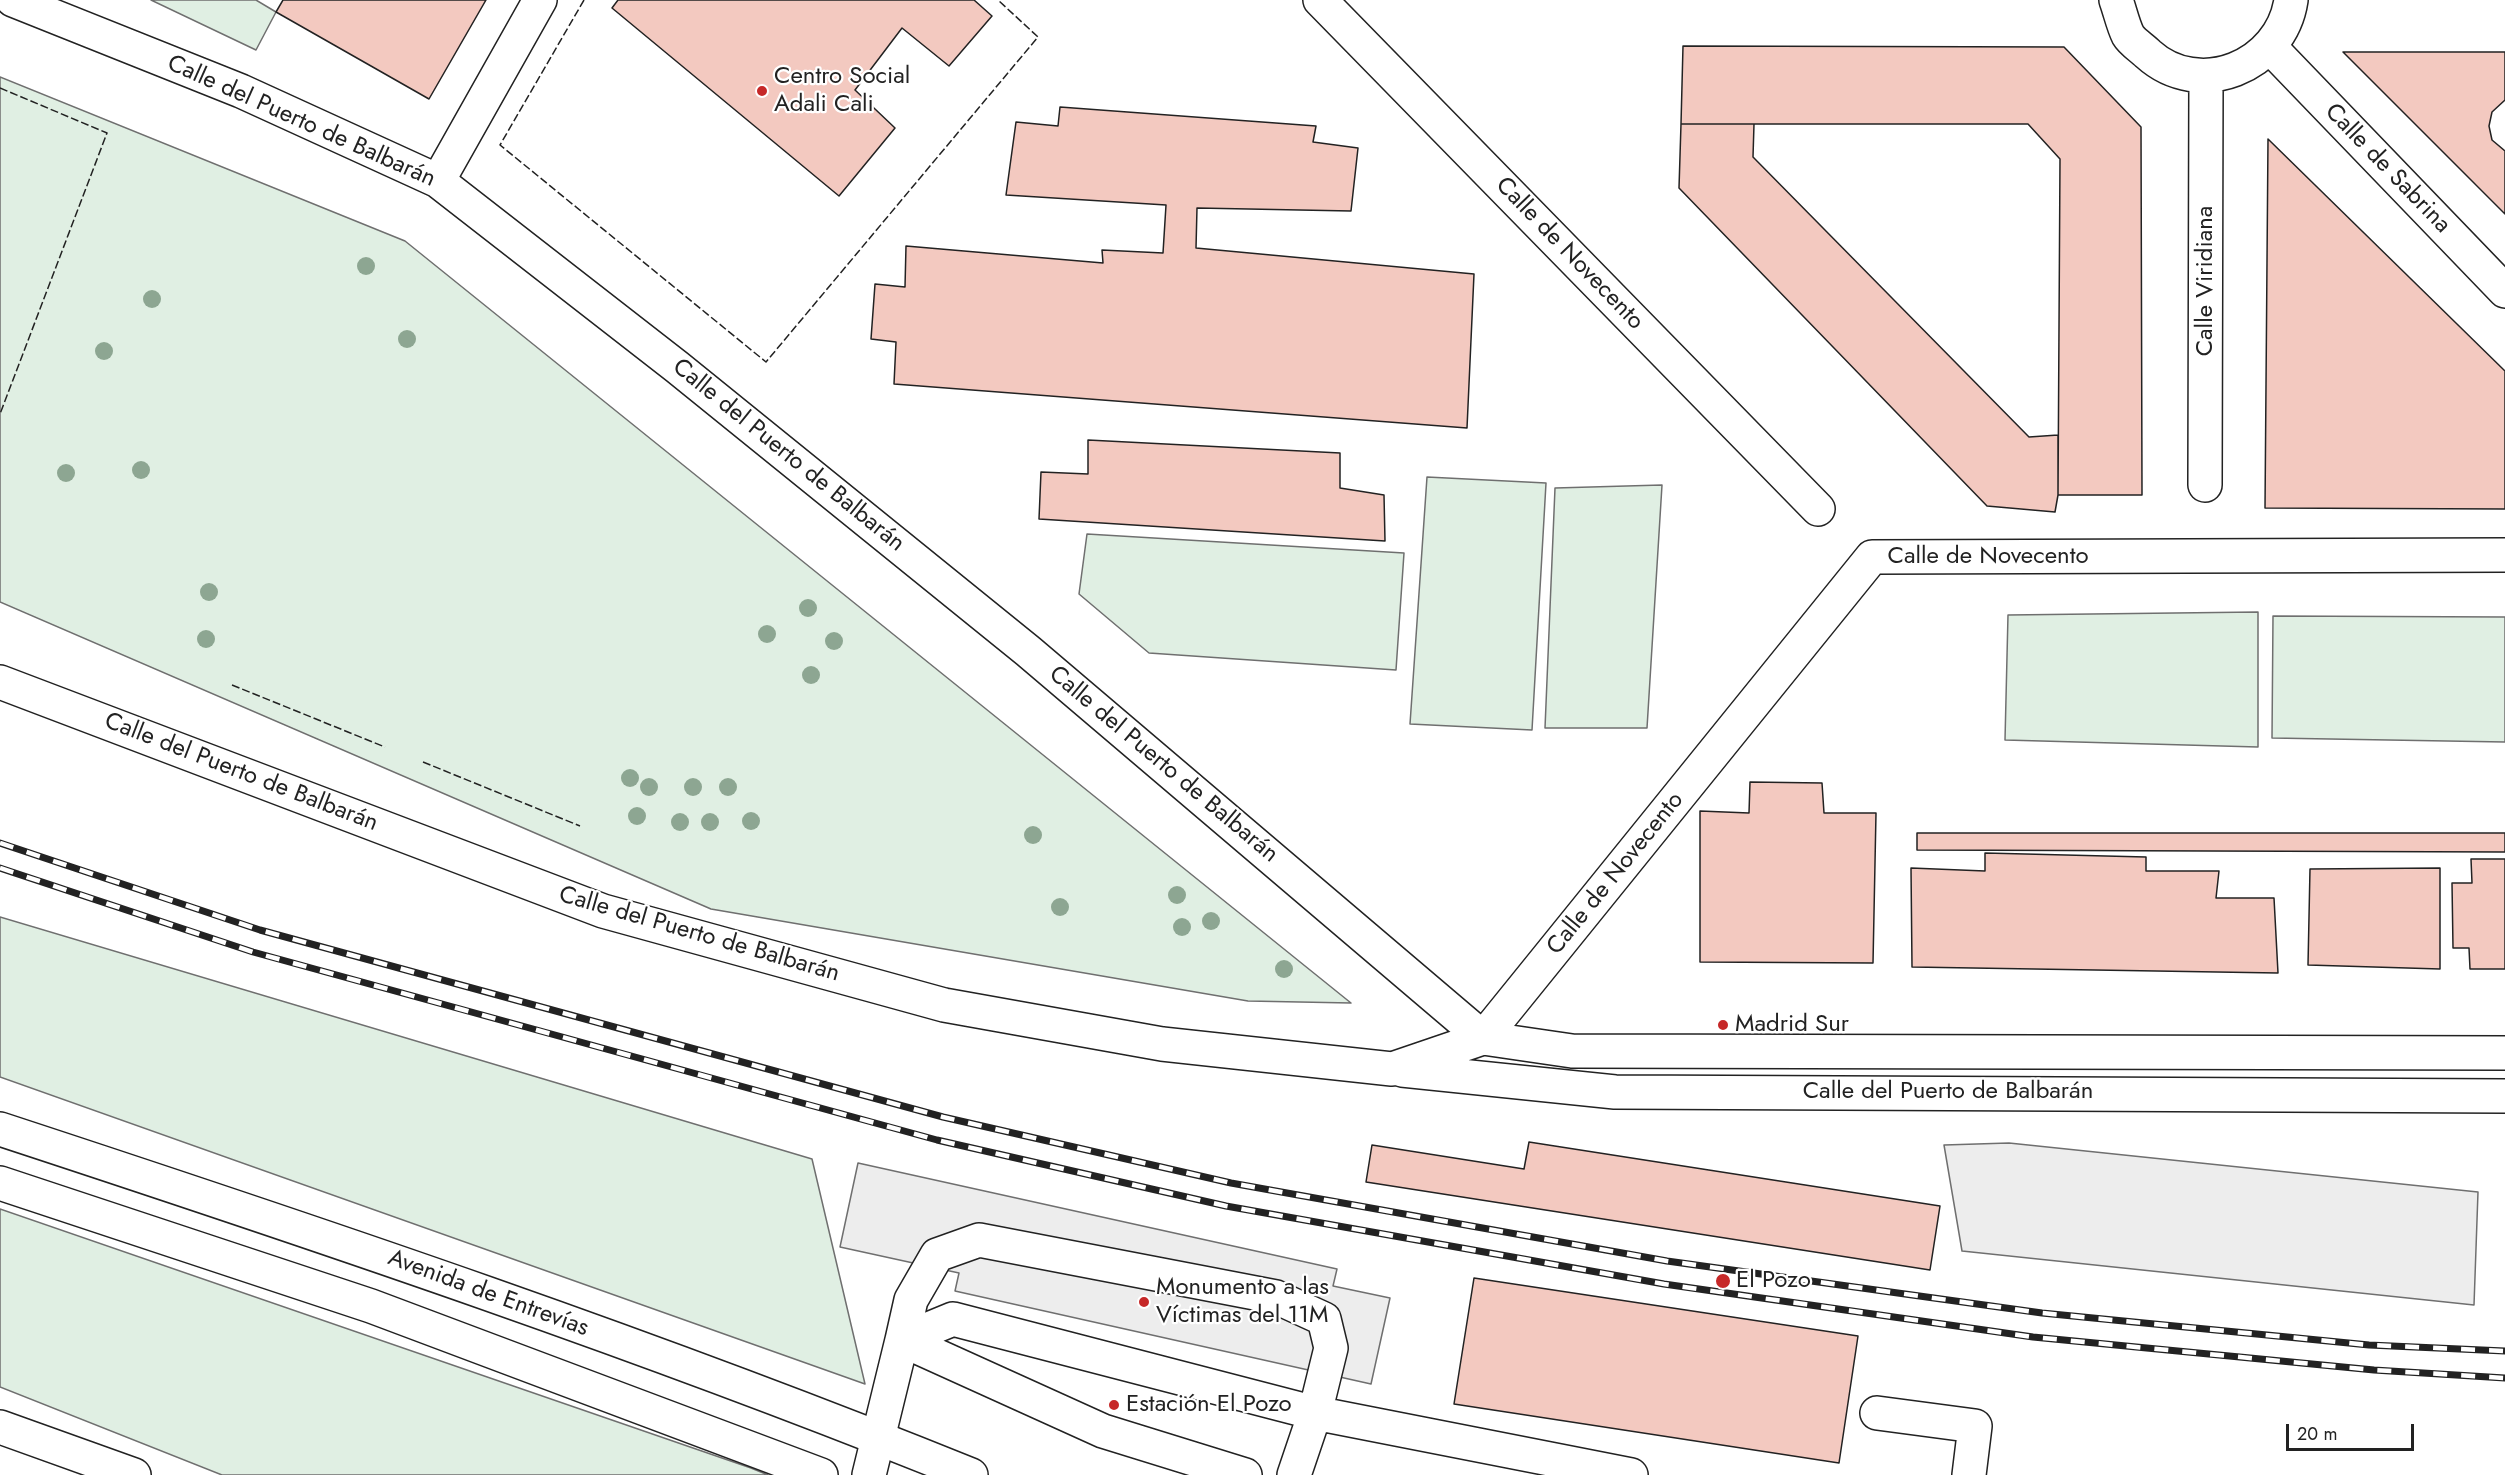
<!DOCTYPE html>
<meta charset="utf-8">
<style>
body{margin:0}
#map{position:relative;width:2505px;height:1475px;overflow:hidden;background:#fff;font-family:Jost,sans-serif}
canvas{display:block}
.scale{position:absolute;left:2286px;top:1424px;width:128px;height:27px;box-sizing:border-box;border:3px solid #222;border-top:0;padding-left:8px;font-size:18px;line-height:21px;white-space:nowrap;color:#222;-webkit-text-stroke:4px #fff;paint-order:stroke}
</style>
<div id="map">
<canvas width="2505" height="1475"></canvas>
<div class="scale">20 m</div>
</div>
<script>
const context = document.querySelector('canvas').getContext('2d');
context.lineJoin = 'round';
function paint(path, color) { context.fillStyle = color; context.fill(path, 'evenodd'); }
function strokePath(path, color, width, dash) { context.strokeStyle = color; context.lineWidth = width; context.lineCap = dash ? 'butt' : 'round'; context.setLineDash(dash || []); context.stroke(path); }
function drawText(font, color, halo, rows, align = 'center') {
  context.font = font + ' Jost,sans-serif'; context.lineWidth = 4.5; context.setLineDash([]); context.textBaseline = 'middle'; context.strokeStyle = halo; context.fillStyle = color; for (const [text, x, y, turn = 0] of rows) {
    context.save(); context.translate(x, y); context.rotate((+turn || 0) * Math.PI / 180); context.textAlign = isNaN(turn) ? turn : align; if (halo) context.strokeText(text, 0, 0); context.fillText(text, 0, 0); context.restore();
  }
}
const green = new Path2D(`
 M 151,0 L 256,0 L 276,12 L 256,50 Z
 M 0,77 L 405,241 L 1351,1003 L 1248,1001 L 711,909 L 0,602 Z
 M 1427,477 L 1546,483 L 1532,730 L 1410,724 Z
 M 1662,485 L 1647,728 L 1545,728 L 1555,488 Z
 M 1087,534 L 1404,553 L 1396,670 L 1149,653 L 1079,594 Z
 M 2258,612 L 2258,747 L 2005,740 L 2008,615 Z
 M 2273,616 L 2505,617 L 2505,742 L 2272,738 Z
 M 0,917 L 812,1159 L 865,1384 L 0,1077 Z
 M 0,1209 L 751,1468 L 768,1475 L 222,1475 L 0,1387 Z`);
const parking = new Path2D(`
 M 2009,1143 L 2478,1192 L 2474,1305 L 1962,1251 L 1944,1145 Z
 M 858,1163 L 1337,1269 L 1333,1286 L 1390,1298 L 1371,1384 L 955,1291 L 959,1273 L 840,1247 Z`);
const building = new Path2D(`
 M 283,0 L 486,0 L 429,99 L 276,12 Z
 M 618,0 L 974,0 L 992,16 L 949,66 L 902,28 L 855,90 L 895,128 L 839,196 L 612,8 Z
 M 1683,46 L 2064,47 L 2141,127 L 2142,495 L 2058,495 L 2060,159 L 2028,124 L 1681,124 Z
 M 2343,52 L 2505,52 L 2505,100 L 2492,112 L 2489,126 L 2492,140 L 2505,151 L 2505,214 Z
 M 1060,107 L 1316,126 L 1313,142 L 1358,148 L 1351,211 L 1197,208 L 1196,248 L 1474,274 L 1467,428 L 894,384 L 896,342 L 871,339 L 875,284 L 905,287 L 906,246 L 1103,263 L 1102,250 L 1163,253 L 1166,205 L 1006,195 L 1016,122 L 1058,126 Z
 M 1681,124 L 1754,124 L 1753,157 L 2029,437 L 2058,435 L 2058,495 L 2055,512 L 1987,506 L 1679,188 Z
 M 2268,139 L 2505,371 L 2505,509 L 2265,508 Z
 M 1088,440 L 1340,453 L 1340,488 L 1384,495 L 1385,541 L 1039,519 L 1041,472 L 1088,474 Z
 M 1750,782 L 1822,783 L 1824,813 L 1876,813 L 1873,963 L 1700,962 L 1700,811 L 1749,813 Z
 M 1917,833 L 2505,833 L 2505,852 L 1917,850 Z
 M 1985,853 L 2146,857 L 2146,871 L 2219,871 L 2216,898 L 2274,898 L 2278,973 L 1912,967 L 1911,868 L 1985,871 Z
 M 2471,859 L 2505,859 L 2505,969 L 2470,969 L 2469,948 L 2453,948 L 2452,883 L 2472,883 Z
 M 2440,868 L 2440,969 L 2308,965 L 2310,869 Z
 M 1529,1142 L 1940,1206 L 1930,1270 L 1366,1182 L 1372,1145 L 1524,1169 Z
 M 1474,1278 L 1858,1336 L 1839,1463 L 1454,1404 Z`);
const minor = new Path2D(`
 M 13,0 L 241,91 L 438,181 L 677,367 L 1028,651 L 1483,1038
 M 1320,0 L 1818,509
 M 2116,0 C 2120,11 2123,25 2128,35 C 2132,42 2142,48 2148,54 C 2199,100 2281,67 2291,0
 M 2270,47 L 2505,291
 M 438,181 L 540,0
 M 2205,485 L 2206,76
 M 0,682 L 603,911 L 944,1005 L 1162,1044 L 1392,1069 L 1483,1038 L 1572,1051 L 2505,1053
 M 1483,1038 L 1872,557 L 2505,555
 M 1402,1070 L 1615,1092 L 2505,1096
 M 902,1340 L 953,1319 L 1315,1413 L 1631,1475
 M 902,1340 L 911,1300 L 937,1255 L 979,1240 L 1276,1297 L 1324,1319 L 1331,1348 L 1315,1413 L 1294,1475
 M 1877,1413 L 1975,1426 L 1969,1475
 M 0,1427 L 134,1475
 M 869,1475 L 902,1340 L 1103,1431 L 1245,1475`);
const major = new Path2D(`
 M 0,1129 C 326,1236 652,1346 971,1475
 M 0,1183 L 371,1306 L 821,1475`);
const rail = new Path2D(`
 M 0,843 L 260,930 L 943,1117 L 1231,1183 L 1667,1261 L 2042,1313 L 2369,1345 L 2505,1351
 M 0,868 L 253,952 L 937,1140 L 1226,1206 L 1664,1284 L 2033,1337 L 2374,1370 L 2505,1378`);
const fence = new Path2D(`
 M 584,0 L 500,145 L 766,362 L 1038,37 L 998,0
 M 0,88 L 107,133 L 0,414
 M 232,685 L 385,747
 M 423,762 L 580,826`);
const trees = [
 [366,266],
 [152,299],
 [407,339],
 [104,351],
 [141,470],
 [66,473],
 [209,592],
 [808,608],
 [767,634],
 [206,639],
 [834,641],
 [811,675],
 [630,778],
 [649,787],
 [693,787],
 [728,787],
 [637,816],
 [751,821],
 [680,822],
 [710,822],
 [1033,835],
 [1177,895],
 [1060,907],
 [1211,921],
 [1182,927],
 [1284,969]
];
const markers = [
 [762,91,6,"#c62828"],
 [1723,1025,6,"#c62828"],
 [1723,1281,8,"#c62828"],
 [1144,1302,6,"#c62828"],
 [1114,1405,6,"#c62828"]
];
const poiNames = [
 ["Centro Social",774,77],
 ["Adali Cali",774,105],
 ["Madrid Sur",1735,1025],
 ["El Pozo",1736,1281],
 ["Monumento a las",1156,1288],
 ["Víctimas del 11M",1156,1316],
 ["Estación El Pozo",1126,1405]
];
const streetNames = [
 ["Calle del Puerto de Balbarán",301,122,24],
 ["Calle de Sabrina",2387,169,46],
 ["Calle de Novecento",1569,254,46],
 ["Calle Viridiana",2206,281,-90],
 ["Calle del Puerto de Balbarán",788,456,39],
 ["Calle de Novecento",1988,557],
 ["Calle del Puerto de Balbarán",1163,765,40],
 ["Calle del Puerto de Balbarán",241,773,21],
 ["Calle de Novecento",1616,874,-51],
 ["Calle del Puerto de Balbarán",699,935,16],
 ["Calle del Puerto de Balbarán",1948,1092],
 ["Avenida de Entrevías",488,1294,20]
];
paint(green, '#e0efe3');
strokePath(green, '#6f6f6f', 1.5);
paint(parking, '#ededed');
strokePath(parking, '#6f6f6f', 1.5);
paint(building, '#f3c9c0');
strokePath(building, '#222', 1.5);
strokePath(minor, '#222', 36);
strokePath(major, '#222', 36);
strokePath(minor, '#fff', 33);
strokePath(major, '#fff', 33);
strokePath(rail, '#222', 7);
strokePath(rail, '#fff', 4.5, [14]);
strokePath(fence, '#222', 1.5, [8, 3]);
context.fillStyle = '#8da692';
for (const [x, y] of trees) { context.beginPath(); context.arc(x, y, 9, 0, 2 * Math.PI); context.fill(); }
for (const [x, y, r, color] of markers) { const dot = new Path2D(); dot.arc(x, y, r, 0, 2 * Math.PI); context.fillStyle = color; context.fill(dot); strokePath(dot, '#fff', 2); }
drawText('24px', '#222', '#fff', poiNames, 'left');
drawText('24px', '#222', '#fff', streetNames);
</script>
